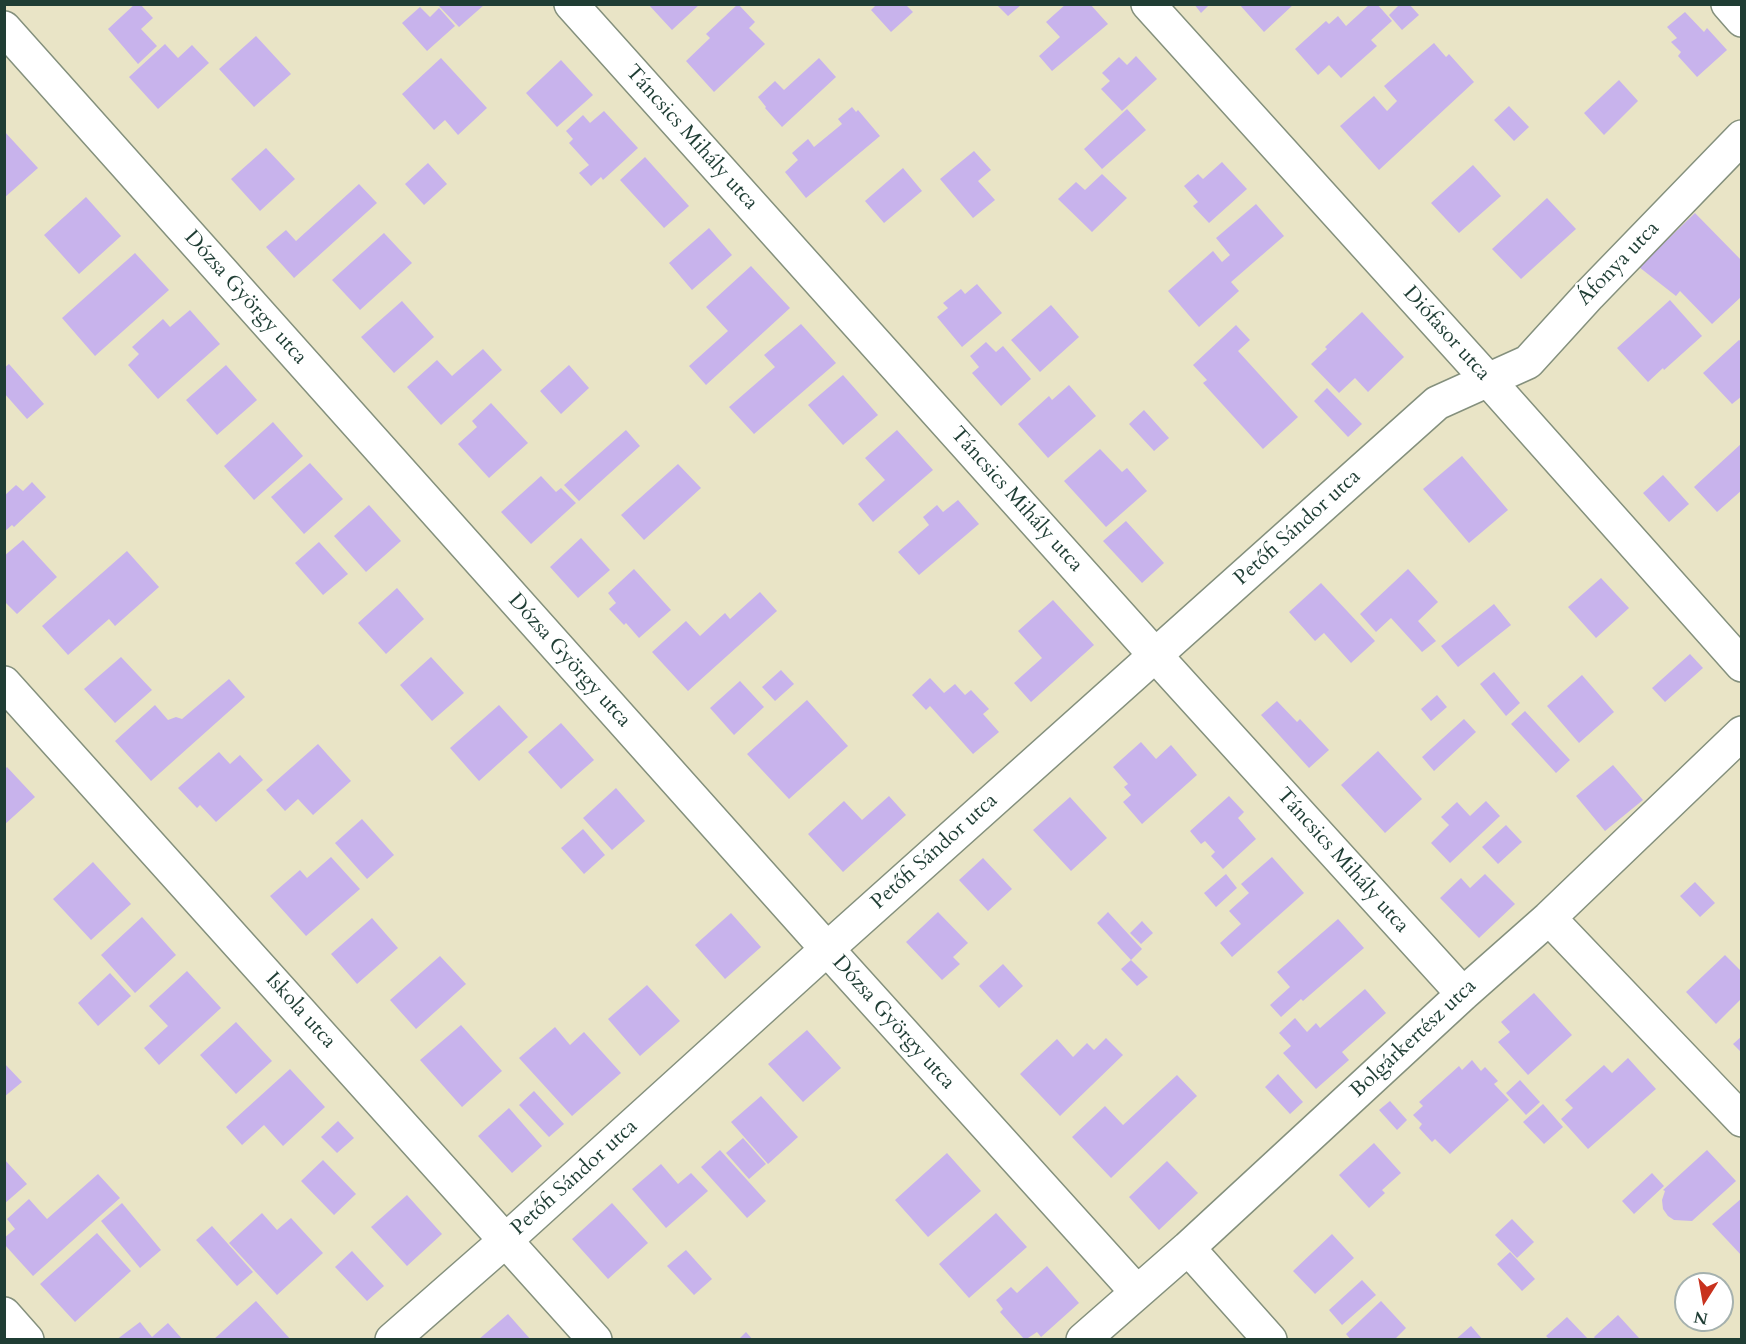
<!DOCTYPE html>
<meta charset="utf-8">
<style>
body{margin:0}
#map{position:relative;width:1746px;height:1344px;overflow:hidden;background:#e9e4c6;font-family:Cardo,serif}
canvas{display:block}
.frame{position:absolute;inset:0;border:6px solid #1f3d34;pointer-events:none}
.north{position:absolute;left:1674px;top:1272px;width:60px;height:60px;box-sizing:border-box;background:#fff;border:2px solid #a5b1ae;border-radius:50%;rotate:191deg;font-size:16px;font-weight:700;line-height:24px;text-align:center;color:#1f3d34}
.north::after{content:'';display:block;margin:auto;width:21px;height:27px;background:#c8321e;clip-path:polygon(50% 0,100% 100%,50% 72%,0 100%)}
</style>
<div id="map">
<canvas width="1746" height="1344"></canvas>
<div class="frame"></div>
<div class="north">N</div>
</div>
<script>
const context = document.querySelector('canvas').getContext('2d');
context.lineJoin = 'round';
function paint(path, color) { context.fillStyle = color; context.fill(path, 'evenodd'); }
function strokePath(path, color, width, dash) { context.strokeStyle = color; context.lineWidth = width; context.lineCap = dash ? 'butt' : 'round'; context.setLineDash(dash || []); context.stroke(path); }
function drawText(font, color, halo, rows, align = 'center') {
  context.font = font + ' Cardo,serif'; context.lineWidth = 5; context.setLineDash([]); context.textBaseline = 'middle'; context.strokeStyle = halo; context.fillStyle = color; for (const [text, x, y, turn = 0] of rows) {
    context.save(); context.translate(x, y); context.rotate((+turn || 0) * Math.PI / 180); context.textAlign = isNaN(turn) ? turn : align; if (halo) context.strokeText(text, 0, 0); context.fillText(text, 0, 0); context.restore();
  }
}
const building = new Path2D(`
 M 135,4 L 140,4 L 153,18 L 141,29 L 157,46 L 138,64 L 108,29 Z
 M 648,4 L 700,4 L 672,30 Z
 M 738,4 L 755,22 L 749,28 L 765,44 L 714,92 L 686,61 L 710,38 L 706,34 Z
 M 877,4 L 905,4 L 913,12 L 891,32 L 871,10 Z
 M 1066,4 L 1090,4 L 1108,24 L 1052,71 L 1039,56 L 1060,37 L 1046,22 Z
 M 1194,4 L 1210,4 L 1201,13 Z
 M 1239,4 L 1294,4 L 1264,32 Z
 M 1370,4 L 1377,4 L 1392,21 L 1371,40 L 1377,46 L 1341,78 L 1329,65 L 1318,75 L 1295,49 L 1326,21 L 1329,24 L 1338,16 L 1346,26 Z
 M 1400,4 L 1409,4 L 1419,15 L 1402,30 L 1389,15 Z
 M 438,5 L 484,5 L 459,27 Z
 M 997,5 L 1021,5 L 1008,16 Z
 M 420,7 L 430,17 L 439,8 L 455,26 L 427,51 L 402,23 Z
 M 1685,12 L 1704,32 L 1707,28 L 1727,50 L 1697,77 L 1678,56 L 1681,52 L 1671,42 L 1677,38 L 1667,27 Z
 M 256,36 L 291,74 L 254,107 L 219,69 Z
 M 1434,43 L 1446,57 L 1449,54 L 1474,82 L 1379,170 L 1340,126 L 1374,96 L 1387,111 L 1397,101 L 1384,86 Z
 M 165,44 L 178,58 L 192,45 L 209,63 L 158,109 L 129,77 Z
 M 1136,56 L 1157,79 L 1122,111 L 1101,89 L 1110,81 L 1102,73 L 1119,57 L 1127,65 Z
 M 441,58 L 487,108 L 458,135 L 445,120 L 434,130 L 402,94 Z
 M 819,58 L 836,77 L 782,127 L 765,108 L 766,107 L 758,97 L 775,81 L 784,90 Z
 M 561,60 L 593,95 L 557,127 L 526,93 Z
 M 1619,80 L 1638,101 L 1604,135 L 1584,113 Z
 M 1509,106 L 1529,127 L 1514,141 L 1494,120 Z
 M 852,107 L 856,112 L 858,110 L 880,136 L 806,198 L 785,172 L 798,160 L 792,153 L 808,139 L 814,147 L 842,124 L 838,119 Z
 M 1127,109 L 1146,130 L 1102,169 L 1084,149 Z
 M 604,111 L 638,148 L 603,180 L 601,177 L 591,186 L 579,173 L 589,165 L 569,143 L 573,139 L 566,131 L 583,115 L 590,123 Z
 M 4,131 L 38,168 L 4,198 Z
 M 266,148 L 295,179 L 260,211 L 231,179 Z
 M 974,151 L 991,170 L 978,181 L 995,200 L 973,218 L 940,179 Z
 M 645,157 L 689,206 L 664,228 L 620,180 Z
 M 1222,162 L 1247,189 L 1209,223 L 1193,206 L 1198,202 L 1184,186 L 1198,174 L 1203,179 Z
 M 428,163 L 447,184 L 424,205 L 405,184 Z
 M 1473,165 L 1501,196 L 1459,233 L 1431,203 Z
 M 903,168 L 922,191 L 884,223 L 865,201 Z
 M 1102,174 L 1127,198 L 1092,232 L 1058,199 L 1076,182 L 1085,190 Z
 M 359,184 L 377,203 L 294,278 L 266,247 L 286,230 L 296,241 Z
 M 86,197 L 121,236 L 79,274 L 44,235 Z
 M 1547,198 L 1576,229 L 1521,279 L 1492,249 Z
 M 1256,204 L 1284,236 L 1231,282 L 1239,291 L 1199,327 L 1168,291 L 1213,251 L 1222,262 L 1230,255 L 1216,238 Z
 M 1695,213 L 1742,261 L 1742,296 L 1712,324 L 1680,291 L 1676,296 L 1639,267 Z
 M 709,228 L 732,255 L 692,290 L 669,263 Z
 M 384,233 L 412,263 L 360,310 L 332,280 Z
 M 135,253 L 169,290 L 95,356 L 62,318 Z
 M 751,266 L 790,308 L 706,385 L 689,366 L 728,331 L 706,307 Z
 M 977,284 L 1002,313 L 962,347 L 937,317 L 948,308 L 943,303 L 961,289 L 965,294 Z
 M 1670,300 L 1702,336 L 1664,370 L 1663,368 L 1648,382 L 1617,348 Z
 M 402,301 L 434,337 L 394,373 L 361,337 Z
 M 1051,305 L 1079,337 L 1040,372 L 1011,340 Z
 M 190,310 L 220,344 L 158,399 L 128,365 L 139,354 L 132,347 L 163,319 L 170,327 Z
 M 1362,312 L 1404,357 L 1368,392 L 1355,378 L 1339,393 L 1311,364 L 1327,349 L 1325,347 Z
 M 801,324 L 836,363 L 754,434 L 729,407 L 775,367 L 764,355 Z
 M 1236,325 L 1250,340 L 1238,351 L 1298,417 L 1263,449 L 1203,383 L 1207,380 L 1193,365 Z
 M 1739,340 L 1742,342 L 1742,396 L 1732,404 L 1703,373 Z
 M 986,342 L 996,352 L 1003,346 L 1031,379 L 1001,406 L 972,373 L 979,367 L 970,356 Z
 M 483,349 L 502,370 L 441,425 L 407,387 L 437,360 L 452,376 Z
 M 9,364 L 44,404 L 27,419 L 4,393 L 4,368 Z
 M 226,365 L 257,400 L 217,435 L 186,400 Z
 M 569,365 L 589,388 L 561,414 L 540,391 Z
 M 843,375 L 878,415 L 843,445 L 808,405 Z
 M 1069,385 L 1096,416 L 1048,458 L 1018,424 L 1049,396 L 1052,400 Z
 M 1327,388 L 1362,424 L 1348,437 L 1314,401 Z
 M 491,403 L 528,443 L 489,478 L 458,444 L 477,427 L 472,421 Z
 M 1144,410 L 1169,438 L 1154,451 L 1129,424 Z
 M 273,422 L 303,456 L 254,500 L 224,466 Z
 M 626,430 L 640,446 L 579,501 L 564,485 Z
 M 897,430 L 933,470 L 873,522 L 858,504 L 885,480 L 865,458 Z
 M 1742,443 L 1742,490 L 1717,512 L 1694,487 Z
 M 1100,449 L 1122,472 L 1127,468 L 1147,491 L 1106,527 L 1064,481 Z
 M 1462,456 L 1508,510 L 1469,543 L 1423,489 Z
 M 310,463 L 343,499 L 304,534 L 271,497 Z
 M 678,464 L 701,488 L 644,540 L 621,515 Z
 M 1663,475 L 1689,504 L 1669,522 L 1643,493 Z
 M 541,476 L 556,492 L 561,488 L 576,503 L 531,544 L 501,512 Z
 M 32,482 L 46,497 L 14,527 L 12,525 L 4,532 L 4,496 L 16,485 L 23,491 Z
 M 958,500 L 979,524 L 919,575 L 898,552 L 929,525 L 923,517 L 937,505 L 943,512 Z
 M 369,505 L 401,541 L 366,572 L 334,536 Z
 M 1126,521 L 1164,563 L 1142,583 L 1103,541 Z
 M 581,538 L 610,570 L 578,598 L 550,567 Z
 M 23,540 L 57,577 L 17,614 L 4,601 L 4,556 Z
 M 319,542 L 348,574 L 323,595 L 295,563 Z
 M 127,551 L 159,587 L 115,626 L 109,619 L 68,655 L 42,626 Z
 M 634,569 L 671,610 L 639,638 L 626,623 L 624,625 L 609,609 L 616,603 L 608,593 Z
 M 1408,569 L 1438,602 L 1418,621 L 1436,641 L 1422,652 L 1391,618 L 1376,632 L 1360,614 Z
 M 1601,578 L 1629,608 L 1596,638 L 1568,607 Z
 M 1321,583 L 1375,641 L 1351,663 L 1324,633 L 1315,641 L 1289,612 Z
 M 397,588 L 424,619 L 386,654 L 358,623 Z
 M 760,592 L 777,611 L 688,691 L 652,652 L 686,621 L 700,636 L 725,613 L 730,619 Z
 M 1053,600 L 1094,645 L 1031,702 L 1014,683 L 1042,658 L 1018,631 Z
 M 1494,604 L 1511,625 L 1458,667 L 1441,646 Z
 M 1690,654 L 1703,668 L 1665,702 L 1652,688 Z
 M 121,657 L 152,690 L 115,723 L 84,689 Z
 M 431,657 L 464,693 L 432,721 L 400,685 Z
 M 781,670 L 794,684 L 775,701 L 762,687 Z
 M 1494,672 L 1520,703 L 1506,716 L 1480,684 Z
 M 1582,675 L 1614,712 L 1579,743 L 1547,706 Z
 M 930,678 L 944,693 L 955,684 L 965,695 L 971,690 L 989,709 L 983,714 L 999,732 L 973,754 L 930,706 L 926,710 L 912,695 Z
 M 229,679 L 245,697 L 151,781 L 115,741 L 155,705 L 168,720 L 176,717 L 182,719 Z
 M 740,681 L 764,707 L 734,735 L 710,708 Z
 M 1437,695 L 1447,707 L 1431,721 L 1421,709 Z
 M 807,700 L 848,746 L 789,799 L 747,754 Z
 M 1277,701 L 1297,722 L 1300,719 L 1329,750 L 1309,768 L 1261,715 Z
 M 499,705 L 528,737 L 479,781 L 450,748 Z
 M 1525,711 L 1570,760 L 1556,773 L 1511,724 Z
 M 1464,719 L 1476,732 L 1434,771 L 1422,757 Z
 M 561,723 L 594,760 L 561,789 L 528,752 Z
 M 1141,742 L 1156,759 L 1171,745 L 1197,775 L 1142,824 L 1123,802 L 1131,795 L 1124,787 L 1128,784 L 1113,767 Z
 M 318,744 L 351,781 L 313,815 L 298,799 L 285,811 L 266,790 Z
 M 1378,751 L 1422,799 L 1385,833 L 1341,785 Z
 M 219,752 L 230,764 L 240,755 L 263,780 L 216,822 L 200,805 L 197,808 L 178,788 Z
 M 1613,765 L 1643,800 L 1605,831 L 1576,796 Z
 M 7,767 L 35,797 L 4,825 L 4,770 Z
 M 616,788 L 645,821 L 612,850 L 583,818 Z
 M 889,796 L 906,815 L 843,872 L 808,834 L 844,801 L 862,820 Z
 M 1229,796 L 1244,812 L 1238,818 L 1256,839 L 1223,869 L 1211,856 L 1215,852 L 1205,841 L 1201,844 L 1190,831 Z
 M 1070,797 L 1107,838 L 1071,871 L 1033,830 Z
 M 1486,801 L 1500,816 L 1450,863 L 1431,843 L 1449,825 L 1441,817 L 1457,802 L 1470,816 Z
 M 362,819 L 394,855 L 367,879 L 335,843 Z
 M 1506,825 L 1522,842 L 1498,864 L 1482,847 Z
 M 583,829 L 605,855 L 584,874 L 561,848 Z
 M 331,857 L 360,889 L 306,936 L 270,896 L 300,870 L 307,878 Z
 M 1272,857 L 1304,893 L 1232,957 L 1220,943 L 1241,924 L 1229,911 L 1249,893 L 1241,884 Z
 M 983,858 L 1012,889 L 988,911 L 959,880 Z
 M 93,862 L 131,904 L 91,940 L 53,899 Z
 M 1226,874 L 1237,888 L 1216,907 L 1204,893 Z
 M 1485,874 L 1515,904 L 1479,938 L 1440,898 L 1461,878 L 1470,888 Z
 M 1695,882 L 1715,903 L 1700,917 L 1680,896 Z
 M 938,912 L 968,943 L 953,957 L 960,964 L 942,980 L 906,942 Z
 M 1108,912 L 1142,949 L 1131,960 L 1148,977 L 1137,986 L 1121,969 L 1131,960 L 1097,923 Z
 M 731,913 L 761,947 L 725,979 L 695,945 Z
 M 142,917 L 176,955 L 135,993 L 101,955 Z
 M 372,918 L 398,948 L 357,984 L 331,954 Z
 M 1338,919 L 1364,948 L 1303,1001 L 1301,999 L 1281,1017 L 1270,1005 L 1290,987 L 1277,972 Z
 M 1142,921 L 1153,933 L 1141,944 L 1130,933 Z
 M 1725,955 L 1742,972 L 1742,998 L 1716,1024 L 1686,992 Z
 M 440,956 L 466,984 L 416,1029 L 390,1000 Z
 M 1003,964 L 1023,986 L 999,1008 L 979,986 Z
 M 187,971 L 221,1008 L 159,1065 L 144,1048 L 168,1026 L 149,1006 Z
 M 110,973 L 131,996 L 98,1026 L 78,1003 Z
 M 647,985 L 680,1021 L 640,1056 L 608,1019 Z
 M 1365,989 L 1386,1013 L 1342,1052 L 1349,1060 L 1316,1089 L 1283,1053 L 1291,1046 L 1279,1033 L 1295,1018 L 1307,1032 L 1316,1023 L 1320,1028 Z
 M 1534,993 L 1572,1035 L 1528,1075 L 1498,1042 L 1510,1032 L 1501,1022 Z
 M 236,1022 L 272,1061 L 236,1094 L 200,1055 Z
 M 461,1025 L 502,1071 L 462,1107 L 420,1060 Z
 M 555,1027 L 570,1045 L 584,1032 L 621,1073 L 572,1116 L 519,1058 Z
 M 807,1030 L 841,1068 L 803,1102 L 768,1064 Z
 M 1742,1036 L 1742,1053 L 1733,1044 Z
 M 1106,1038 L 1123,1055 L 1060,1116 L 1020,1074 L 1057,1039 L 1073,1057 L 1087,1043 L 1094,1050 Z
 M 1628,1058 L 1656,1089 L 1588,1149 L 1561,1119 L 1573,1108 L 1565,1100 L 1604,1065 L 1612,1073 Z
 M 1472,1060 L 1481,1071 L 1485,1067 L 1498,1081 L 1494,1084 L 1509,1100 L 1450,1154 L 1435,1139 L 1432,1142 L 1419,1128 L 1422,1124 L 1413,1115 L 1423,1106 L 1419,1102 L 1459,1066 L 1462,1070 Z
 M 4,1063 L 22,1082 L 4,1097 Z
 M 290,1069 L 325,1107 L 283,1146 L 264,1125 L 242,1145 L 226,1127 Z
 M 1278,1074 L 1303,1102 L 1290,1114 L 1265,1087 Z
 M 1177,1075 L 1197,1096 L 1111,1178 L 1072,1137 L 1105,1106 L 1123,1125 Z
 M 1520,1080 L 1540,1102 L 1526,1115 L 1506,1093 Z
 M 534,1091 L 564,1124 L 549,1137 L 519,1105 Z
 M 761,1096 L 798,1137 L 768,1164 L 731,1122 Z
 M 1390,1101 L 1407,1120 L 1397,1130 L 1379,1110 Z
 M 1543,1104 L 1563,1127 L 1544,1144 L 1523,1122 Z
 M 509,1108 L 542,1146 L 512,1173 L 478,1136 Z
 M 338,1121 L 354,1138 L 337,1153 L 321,1137 Z
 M 743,1138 L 766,1164 L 749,1179 L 726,1153 Z
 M 1374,1143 L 1401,1173 L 1382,1190 L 1385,1193 L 1369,1208 L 1339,1175 Z
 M 720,1150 L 766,1201 L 747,1218 L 701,1167 Z
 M 1707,1150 L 1736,1181 L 1692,1221 L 1674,1220 L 1668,1216 L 1663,1209 L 1662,1200 L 1665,1191 L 1663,1190 Z
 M 947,1153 L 981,1191 L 928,1237 L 895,1200 Z
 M 4,1159 L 27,1184 L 4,1204 Z
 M 323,1160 L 356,1194 L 334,1215 L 301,1181 Z
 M 1167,1161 L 1198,1193 L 1159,1230 L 1129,1197 Z
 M 661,1164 L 678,1184 L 691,1173 L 708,1191 L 666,1228 L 632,1189 Z
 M 1652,1173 L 1664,1186 L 1634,1214 L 1622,1201 Z
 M 98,1174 L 120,1198 L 33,1276 L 4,1244 L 4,1238 L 15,1229 L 7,1219 L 29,1199 L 47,1219 Z
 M 407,1195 L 442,1234 L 407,1266 L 371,1227 Z
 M 1742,1198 L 1742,1256 L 1712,1224 Z
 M 122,1203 L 161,1250 L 140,1268 L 101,1221 Z
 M 612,1203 L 648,1243 L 608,1279 L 572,1239 Z
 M 262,1213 L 277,1230 L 291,1218 L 323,1253 L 277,1295 L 229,1243 Z
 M 996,1213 L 1027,1247 L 969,1298 L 939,1264 Z
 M 1512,1219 L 1534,1242 L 1517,1258 L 1495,1235 Z
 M 212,1226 L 253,1272 L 237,1286 L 196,1240 Z
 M 97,1233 L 131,1271 L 75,1322 L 40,1284 Z
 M 1332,1234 L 1354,1258 L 1315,1294 L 1293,1271 Z
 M 686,1250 L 712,1279 L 694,1295 L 667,1266 Z
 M 352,1251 L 384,1286 L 367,1301 L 335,1267 Z
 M 1510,1252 L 1535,1279 L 1522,1291 L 1497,1264 Z
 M 1047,1266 L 1079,1303 L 1041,1337 L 1037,1332 L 1025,1340 L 1000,1312 L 1003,1309 L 996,1300 L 1011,1287 L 1017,1293 Z
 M 1362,1280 L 1376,1295 L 1342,1325 L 1329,1310 Z
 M 256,1301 L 291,1340 L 213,1340 Z
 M 1381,1301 L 1406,1328 L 1394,1340 L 1351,1340 L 1346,1334 Z
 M 508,1314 L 531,1340 L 478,1340 Z
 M 1618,1315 L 1639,1338 L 1596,1340 L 1594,1337 Z
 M 1567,1317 L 1589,1340 L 1550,1340 L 1546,1336 Z
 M 140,1322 L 152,1337 L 168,1323 L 183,1340 L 116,1340 Z
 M 1471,1326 L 1483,1340 L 1455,1340 Z
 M 746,1332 L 753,1340 L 738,1340 Z`);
const minor = new Path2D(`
 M 571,4 L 1155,655 L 1463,994
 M 1148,4 L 1489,381 L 1742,665
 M 1728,4 L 1742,20
 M 4,28 L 827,949 L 1136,1291
 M 4,683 L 595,1340
 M 1549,918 L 1742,1120
 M 1188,1248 L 1270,1340
 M 4,1314 L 27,1340
 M 392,1340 L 506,1240 L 827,949 L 1437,403 L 1528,362 L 1589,295 L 1742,137
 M 1083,1340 L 1188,1248 L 1463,994 L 1549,918 L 1742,733`);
const streetNames = [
 ["Táncsics Mihály utca",691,138,48],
 ["Áfonya utca",1619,264,-46],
 ["Dózsa György utca",245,298,48],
 ["Diófasor utca",1446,334,48],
 ["Táncsics Mihály utca",1016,500,48],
 ["Petőfi Sándor utca",1298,528,-42],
 ["Dózsa György utca",569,661,48],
 ["Petőfi Sándor utca",935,852,-42],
 ["Táncsics Mihály utca",1342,861,48],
 ["Iskola utca",300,1011,48],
 ["Dózsa György utca",893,1023,48],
 ["Bolgárkertész utca",1414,1039,-43],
 ["Petőfi Sándor utca",575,1178,-42]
];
paint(building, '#c8b3ec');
strokePath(minor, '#84907d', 36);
strokePath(minor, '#fff', 33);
drawText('21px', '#1f3d34', '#fff', streetNames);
</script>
